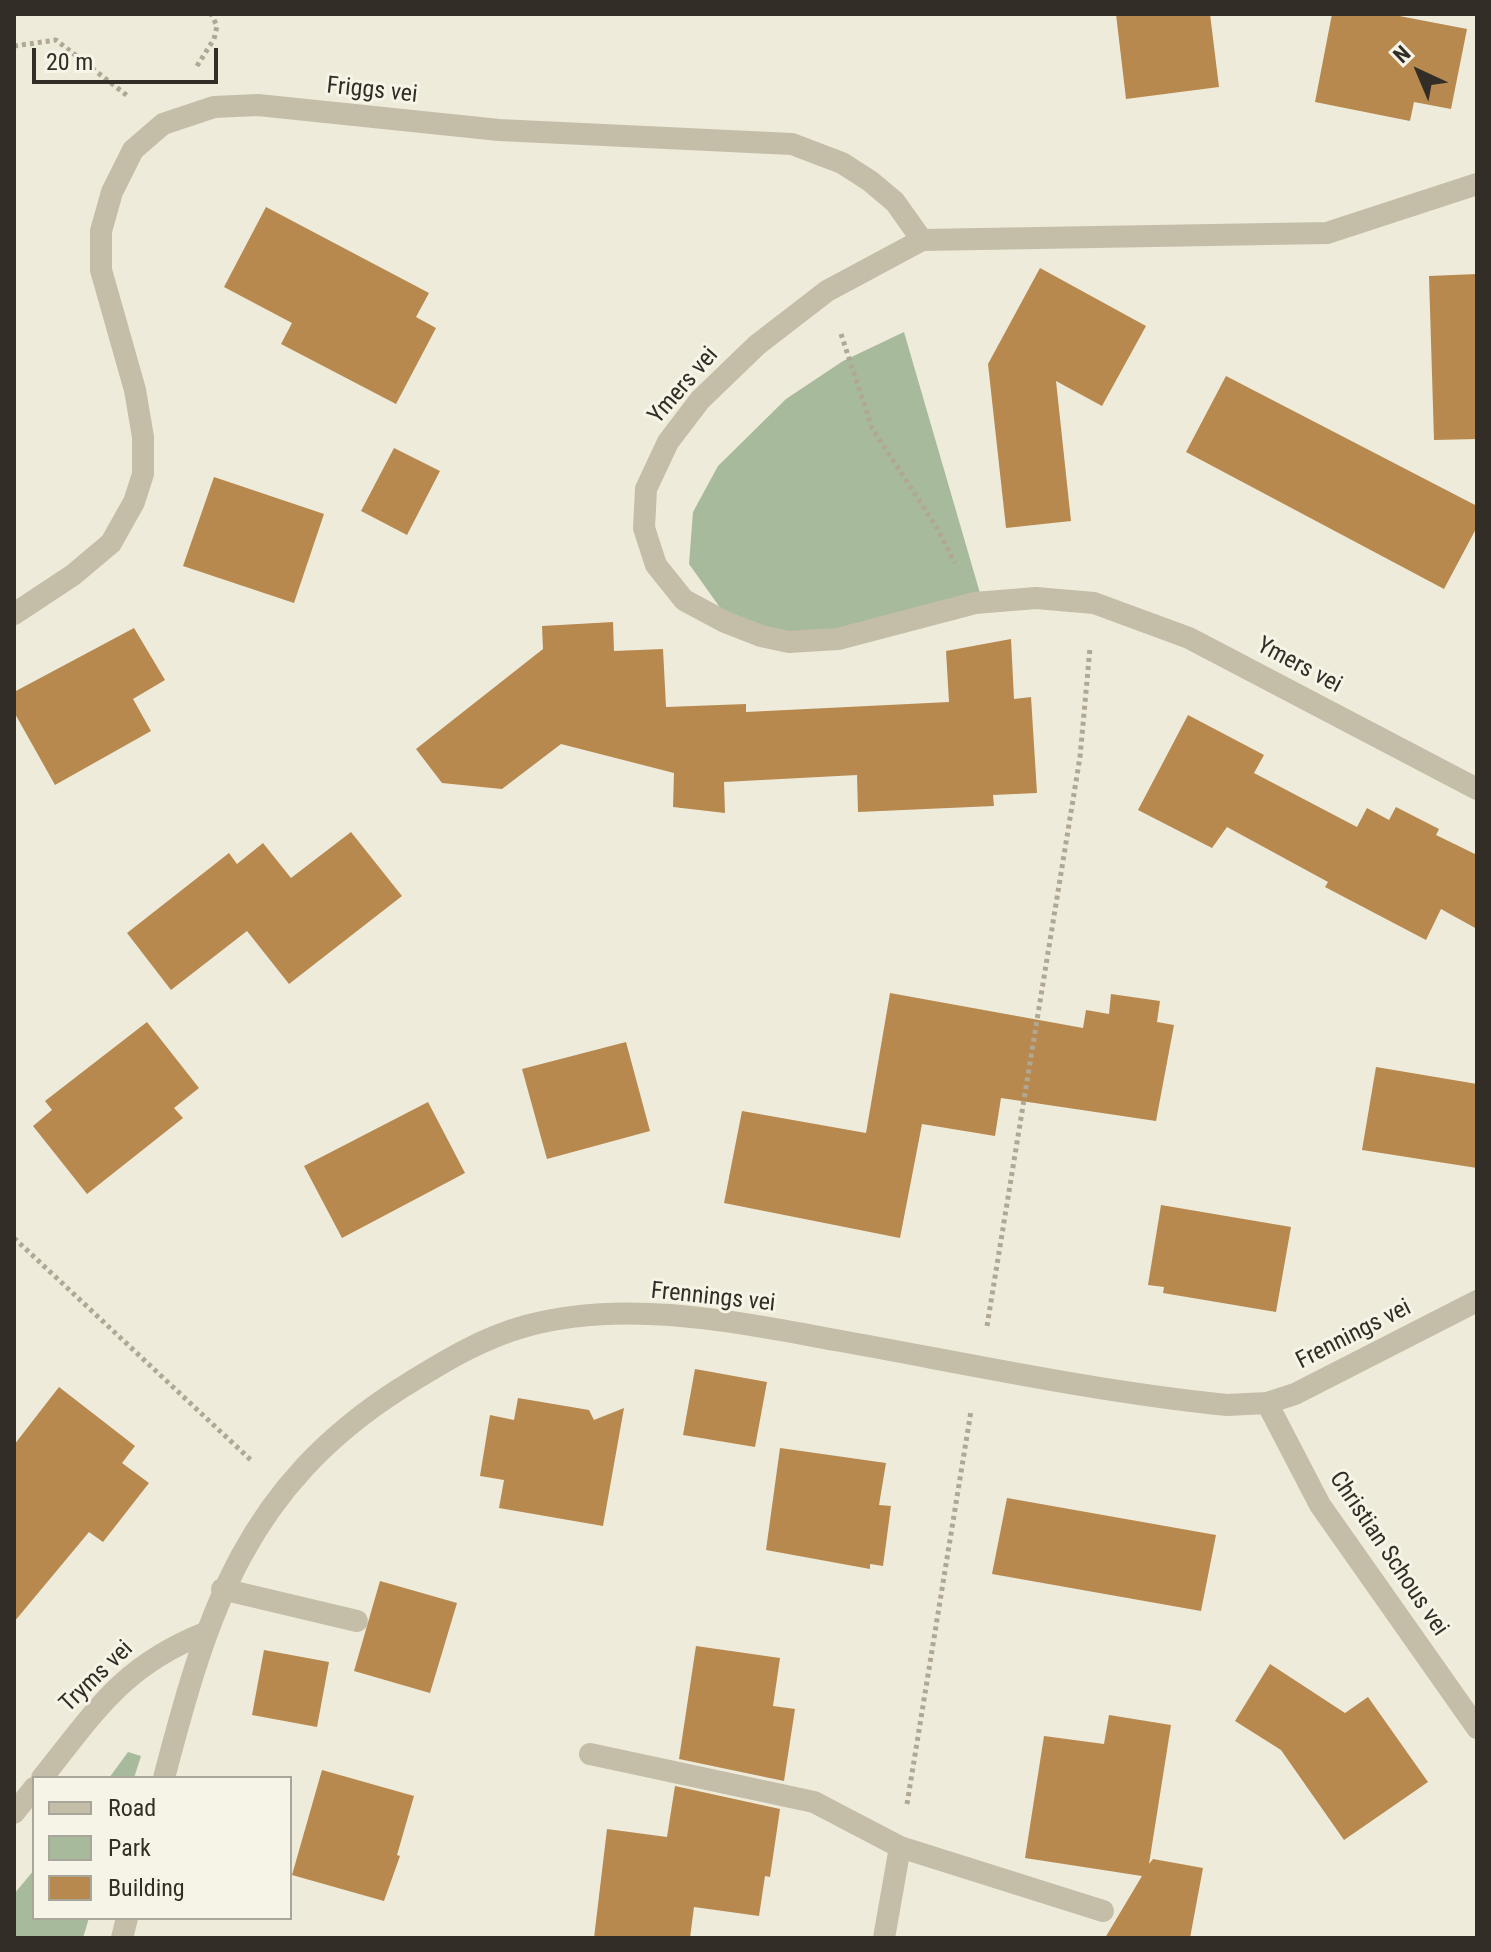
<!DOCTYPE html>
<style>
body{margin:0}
#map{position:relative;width:1491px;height:1952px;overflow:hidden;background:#eeebdb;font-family:"Roboto Condensed",sans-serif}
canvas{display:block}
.frame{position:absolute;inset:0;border:16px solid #322e27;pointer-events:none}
.legend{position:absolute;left:32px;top:1776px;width:260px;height:144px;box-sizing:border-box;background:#f6f4e6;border:2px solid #a8a59a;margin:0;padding:10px 14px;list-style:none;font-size:24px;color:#322e27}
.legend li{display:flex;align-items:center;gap:16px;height:40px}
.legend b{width:40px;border:2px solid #a8a59a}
.north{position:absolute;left:1379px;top:32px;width:80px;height:80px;-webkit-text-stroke:6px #f6f4e6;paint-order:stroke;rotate:316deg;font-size:22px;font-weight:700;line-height:32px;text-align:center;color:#322e27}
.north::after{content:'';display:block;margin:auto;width:28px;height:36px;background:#322e27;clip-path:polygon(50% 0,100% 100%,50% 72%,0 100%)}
.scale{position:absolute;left:32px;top:48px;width:186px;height:36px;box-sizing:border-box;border:4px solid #322e27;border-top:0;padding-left:10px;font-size:24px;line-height:28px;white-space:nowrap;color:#322e27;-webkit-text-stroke:6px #f6f4e6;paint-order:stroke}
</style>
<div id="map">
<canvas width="1491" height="1952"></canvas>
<div class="frame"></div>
<ul class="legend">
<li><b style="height:10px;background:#c4bea8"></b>Road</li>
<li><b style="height:22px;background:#a7bb9c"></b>Park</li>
<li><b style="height:22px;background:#b7894f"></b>Building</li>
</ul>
<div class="north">N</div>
<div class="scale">20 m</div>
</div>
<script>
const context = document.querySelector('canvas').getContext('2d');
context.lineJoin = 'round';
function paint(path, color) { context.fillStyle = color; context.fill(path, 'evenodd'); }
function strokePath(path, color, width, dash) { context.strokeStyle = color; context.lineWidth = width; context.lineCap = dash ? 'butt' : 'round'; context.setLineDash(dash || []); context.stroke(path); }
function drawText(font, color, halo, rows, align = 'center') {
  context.font = font + ' "Roboto Condensed",sans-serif'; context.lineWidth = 6; context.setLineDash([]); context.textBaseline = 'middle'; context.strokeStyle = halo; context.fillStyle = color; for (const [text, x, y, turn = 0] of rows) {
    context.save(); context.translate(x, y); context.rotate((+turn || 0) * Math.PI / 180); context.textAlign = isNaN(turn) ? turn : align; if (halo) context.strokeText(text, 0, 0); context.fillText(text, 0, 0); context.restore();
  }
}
const green = new Path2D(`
 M 904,332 L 982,600 L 868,636 L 776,635 L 726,616 L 689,564 L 693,512 L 718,466 L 786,399 L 843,361 Z
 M 128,1752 L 141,1756 L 134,1778 L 109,1778 Z
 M 34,1870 L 34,1918 L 89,1918 L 83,1938 L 14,1938 L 14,1894 Z`);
const building = new Path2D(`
 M 1116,14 L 1210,14 L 1219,87 L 1126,99 Z
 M 1332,14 L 1389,14 L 1467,29 L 1451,109 L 1414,102 L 1410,121 L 1315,102 Z
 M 266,207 L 429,293 L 416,317 L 436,328 L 396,404 L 281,344 L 292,323 L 224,287 Z
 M 1040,268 L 1146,326 L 1102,406 L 1056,381 L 1071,521 L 1006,528 L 988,364 Z
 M 1477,274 L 1477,439 L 1434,440 L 1429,276 Z
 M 1226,376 L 1477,506 L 1477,527 L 1444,589 L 1186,452 Z
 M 394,448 L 440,471 L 407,535 L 361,511 Z
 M 214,477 L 324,514 L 294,603 L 183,566 Z
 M 613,622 L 614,651 L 663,649 L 666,707 L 746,704 L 746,712 L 949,702 L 946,651 L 1011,639 L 1014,699 L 1031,697 L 1037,793 L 993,795 L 994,806 L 858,812 L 857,775 L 724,782 L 725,813 L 673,807 L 674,773 L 561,744 L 502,789 L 442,783 L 416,749 L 543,649 L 542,626 Z
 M 134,628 L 165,680 L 133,699 L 151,731 L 55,785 L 14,712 L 14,692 Z
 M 1188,715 L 1264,755 L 1254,773 L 1357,827 L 1367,808 L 1389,820 L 1396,807 L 1439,829 L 1436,835 L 1477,855 L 1477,929 L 1441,909 L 1426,940 L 1325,887 L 1328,882 L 1227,827 L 1212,848 L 1138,810 Z
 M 351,832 L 402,896 L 289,984 L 247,931 L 171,990 L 127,933 L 229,853 L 237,864 L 263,843 L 291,878 Z
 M 890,993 L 1083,1028 L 1086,1010 L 1109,1014 L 1111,994 L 1160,1001 L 1157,1022 L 1174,1025 L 1156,1121 L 1001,1098 L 995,1136 L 922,1124 L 900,1238 L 724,1203 L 742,1111 L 866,1133 Z
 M 147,1022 L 199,1088 L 174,1108 L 183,1118 L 87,1194 L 33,1126 L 52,1110 L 45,1101 Z
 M 626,1042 L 650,1131 L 547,1159 L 522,1069 Z
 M 1376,1067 L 1477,1084 L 1477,1168 L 1362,1150 Z
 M 428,1102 L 465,1173 L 342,1238 L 304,1166 Z
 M 1161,1205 L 1291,1227 L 1276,1312 L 1163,1293 L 1164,1287 L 1148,1285 Z
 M 695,1369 L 767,1382 L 755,1447 L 683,1435 Z
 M 59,1387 L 135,1446 L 122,1463 L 149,1483 L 103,1542 L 89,1532 L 14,1622 L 14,1445 Z
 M 518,1398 L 589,1410 L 594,1420 L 624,1408 L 603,1526 L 499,1508 L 504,1480 L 480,1476 L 490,1415 L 514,1420 Z
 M 780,1448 L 886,1463 L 879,1505 L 891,1506 L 883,1566 L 870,1564 L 870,1569 L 766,1550 Z
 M 1007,1498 L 1216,1535 L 1201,1611 L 992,1574 Z
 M 380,1581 L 457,1603 L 430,1693 L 354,1671 Z
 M 696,1646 L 780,1658 L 773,1706 L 795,1709 L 784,1781 L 679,1759 Z
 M 264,1650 L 329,1662 L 317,1727 L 252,1715 Z
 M 1270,1664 L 1345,1713 L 1368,1697 L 1428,1782 L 1344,1840 L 1281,1750 L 1235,1721 Z
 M 1109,1715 L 1171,1725 L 1149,1864 L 1153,1859 L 1203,1868 L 1190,1938 L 1105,1938 L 1142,1876 L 1025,1858 L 1044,1736 L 1104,1744 Z
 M 322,1770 L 414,1796 L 397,1855 L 400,1856 L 384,1901 L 292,1875 Z
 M 675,1786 L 780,1809 L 770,1877 L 765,1876 L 759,1916 L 694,1907 L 690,1938 L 594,1938 L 607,1829 L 667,1837 Z`);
const path = new Path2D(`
 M 14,46 L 56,40 L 129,97
 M 197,66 L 214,39 L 217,26 L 211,14
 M 841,334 L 872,428 L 937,528 L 955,563
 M 14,1238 L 253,1462
 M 987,1326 L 1080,757 L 1090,648
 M 907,1804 L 971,1411`);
const service = new Path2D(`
 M 222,1589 L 357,1621
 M 590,1754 L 814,1802 L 900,1847 L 1103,1911`);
const minor = new Path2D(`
 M 1477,184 L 1327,233 L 922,240 L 827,291 L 757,345 L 700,400 L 668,442 L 646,489 L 644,528 L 656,565 L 684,600 L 725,622 L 761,636 L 789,642 L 838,639 L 975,603 L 1036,598 L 1094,603 L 1189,638 L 1477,789
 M 14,614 L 73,575 L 111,543 L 134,502 L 143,474 L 143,437 L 135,390 L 101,270 L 101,231 L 112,192 L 133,150 L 163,124 L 214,107 L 258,105 L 499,130 L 792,144 L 842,163 L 870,181 L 895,202 L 922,240
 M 1267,1403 L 1320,1505 L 1477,1728
 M 42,1778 C 95,1712 122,1666 205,1633
 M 164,1778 C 208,1609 246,1487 401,1388 C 440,1364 481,1338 526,1326 C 628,1298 740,1323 841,1341 C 969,1364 1098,1392 1227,1405 L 1267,1403 L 1295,1394 L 1477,1301
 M 14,1813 L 34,1788
 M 122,1938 L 127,1918
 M 884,1938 L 900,1847`);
const streetNames = [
 ["Friggs vei",372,91,6],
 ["Ymers vei",684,386,-49],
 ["Ymers vei",1299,666,28],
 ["Frennings vei",713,1298,6],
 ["Frennings vei",1354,1335,-27],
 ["Christian Schous vei",1388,1554,56],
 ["Tryms vei",97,1677,-44]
];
paint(green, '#a7bb9c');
paint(building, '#b7894f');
strokePath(path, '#b0a893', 5, [4, 4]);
strokePath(service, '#c4bea8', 22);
strokePath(minor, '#c4bea8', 22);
drawText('24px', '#322e27', '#f6f4e6', streetNames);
</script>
